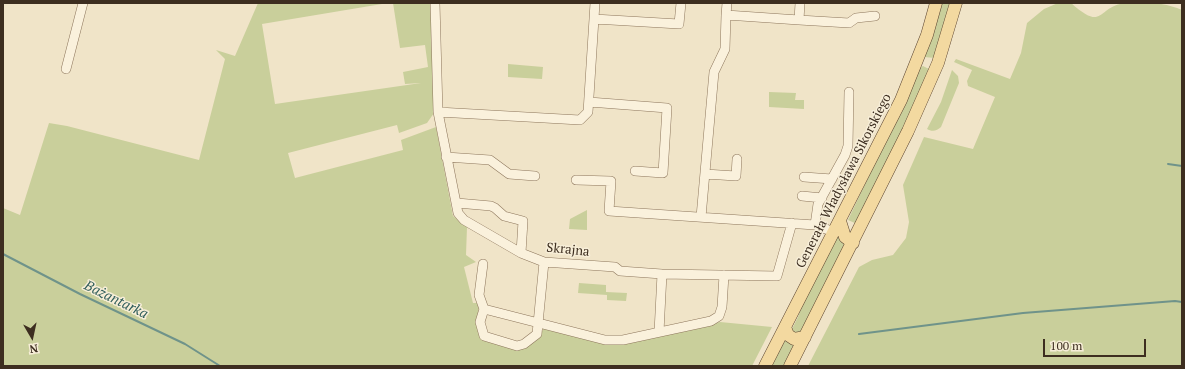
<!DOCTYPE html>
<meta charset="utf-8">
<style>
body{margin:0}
#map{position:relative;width:1185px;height:369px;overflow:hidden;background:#f0e4c8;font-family:"PT Serif",serif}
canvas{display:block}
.frame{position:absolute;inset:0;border:4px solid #3d2e20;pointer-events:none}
.north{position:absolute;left:12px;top:317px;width:40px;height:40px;-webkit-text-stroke:3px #f7eed8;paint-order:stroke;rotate:171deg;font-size:11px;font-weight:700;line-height:16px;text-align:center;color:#3d2e20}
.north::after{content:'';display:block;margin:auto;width:14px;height:18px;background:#3d2e20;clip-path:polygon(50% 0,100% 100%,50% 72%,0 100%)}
.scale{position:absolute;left:1043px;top:339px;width:103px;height:18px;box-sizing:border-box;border:2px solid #3d2e20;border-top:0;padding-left:5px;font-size:12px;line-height:14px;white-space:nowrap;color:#3d2e20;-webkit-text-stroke:3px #f7eed8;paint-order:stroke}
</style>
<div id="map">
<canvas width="1185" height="369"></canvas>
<div class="frame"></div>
<div class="north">N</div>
<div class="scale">100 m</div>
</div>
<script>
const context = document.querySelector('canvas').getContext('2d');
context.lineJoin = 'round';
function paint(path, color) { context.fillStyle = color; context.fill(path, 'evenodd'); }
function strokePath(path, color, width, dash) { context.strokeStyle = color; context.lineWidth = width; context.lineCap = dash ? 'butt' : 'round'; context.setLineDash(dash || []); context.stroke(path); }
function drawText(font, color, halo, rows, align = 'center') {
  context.font = font + ' "PT Serif",serif'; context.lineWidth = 3; context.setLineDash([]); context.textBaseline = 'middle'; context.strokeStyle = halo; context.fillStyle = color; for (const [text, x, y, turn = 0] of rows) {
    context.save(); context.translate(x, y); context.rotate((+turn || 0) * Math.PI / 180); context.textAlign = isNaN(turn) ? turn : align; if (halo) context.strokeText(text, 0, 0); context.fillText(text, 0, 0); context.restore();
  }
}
const green = new Path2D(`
 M 258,3 L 388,3 L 262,24 L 275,104 L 421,83 L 405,84 L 403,72 L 428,67 L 425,45 L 400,48 L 393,3 L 432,3 L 434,113 L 427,123 L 399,133 L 397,125 L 288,153 L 295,178 L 403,150 L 401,140 L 436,127 L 453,216 L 467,227 L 466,255 L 476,262 L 464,267 L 473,303 L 477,303 L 479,306 L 477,321 L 481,339 L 522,349 L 538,338 L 544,328 L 623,343 L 720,322 L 772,327 L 752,366 L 3,366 L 3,208 L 20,215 L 49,123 L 67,126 L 199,160 L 225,59 L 216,50 L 235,56 Z
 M 940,3 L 951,3 L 935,58 L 924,57 Z
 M 1058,3 L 1071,3 C 1104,32 1096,8 1124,3 C 1142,0 1165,3 1182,10 L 1182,366 L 808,366 L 859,267 L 872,260 L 893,255 L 906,238 L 909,222 L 903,185 L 924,137 L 973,149 L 995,97 L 968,86 L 967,81 L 972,70 L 954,62 L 956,59 L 1010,79 L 1021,53 L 1027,23 L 1044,9 Z
 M 508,64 L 543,67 L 542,79 L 508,77 Z
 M 923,66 L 929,69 L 917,99 L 857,224 L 848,220 L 920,68 Z
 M 952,70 L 958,76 L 959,83 L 941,127 C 937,131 932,132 927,129 L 941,102 Z
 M 769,92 L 796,93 L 795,100 L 804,100 L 804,109 L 769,107 Z
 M 587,210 L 587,230 L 569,229 L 570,219 Z
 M 839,231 L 848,243 L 802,334 L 794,334 L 792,329 L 798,317 L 805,297 Z
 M 579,283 L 606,285 L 606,292 L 627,293 L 626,301 L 607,300 L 607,295 L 578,293 Z
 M 784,335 L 797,344 L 785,366 L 768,366 Z`);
const stream = new Path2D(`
 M 1168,164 L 1182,166
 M 3,254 L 80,294 L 185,344 L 220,366
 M 859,334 L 1023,313 L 1175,301 L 1182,302`);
const minor = new Path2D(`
 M 435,3 L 438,112 L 458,213 L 464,220 L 521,253 L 544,262 L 615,267 L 620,271 L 662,274 L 777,276 L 792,223
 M 726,15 L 727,3
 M 594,19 L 679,24 L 681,3
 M 799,20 L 849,23 L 856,18 L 875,16
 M 66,69 L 83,3
 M 589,102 L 667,108 L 663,173 L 635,171
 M 438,112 L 580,120 L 588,112 L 595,3
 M 446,157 L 490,160 L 509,174 L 535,176
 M 705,174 L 736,176 L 737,159
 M 804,177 L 832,179
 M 576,180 L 611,181 L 609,211 L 815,225 L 834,232
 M 802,196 L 822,198
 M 457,203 L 491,206 L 495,208 L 504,216 L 523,221 L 521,253
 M 701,217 L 714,72 L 725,49 L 726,15 L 799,20 L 800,3
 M 815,225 L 818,204 L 845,155 L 848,146 L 849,92
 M 483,264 L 479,295 L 484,309 L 605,340 L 623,340 L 711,321 L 719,316 L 722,307 L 724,275
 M 484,309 L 480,322 L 484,336 L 517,346 L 524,344 L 537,334 L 544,262
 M 659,332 L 662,274`);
const major = new Path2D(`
 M 840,221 L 845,237 L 853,243
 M 785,327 L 788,335 L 794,339 L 805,337
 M 765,366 L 901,100 L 927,35 L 936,3
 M 790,366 L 908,131 L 938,63 L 956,3`);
const streetNames = [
 ["Generała Władysława Sikorskiego",844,181,-63],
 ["Skrajna",568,250,6]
];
const waterNames = [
 ["Bażantarka",116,300,26]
];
paint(green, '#c9cf9b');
strokePath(stream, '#6f938a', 2);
strokePath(minor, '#8d765c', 10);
strokePath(major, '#5b4430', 13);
strokePath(minor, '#faf1dc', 9);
strokePath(major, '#f3d9a0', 12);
drawText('13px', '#3d2e20', '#f7eed8', streetNames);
drawText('italic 14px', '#2f5d5a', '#f7eed8', waterNames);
</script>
